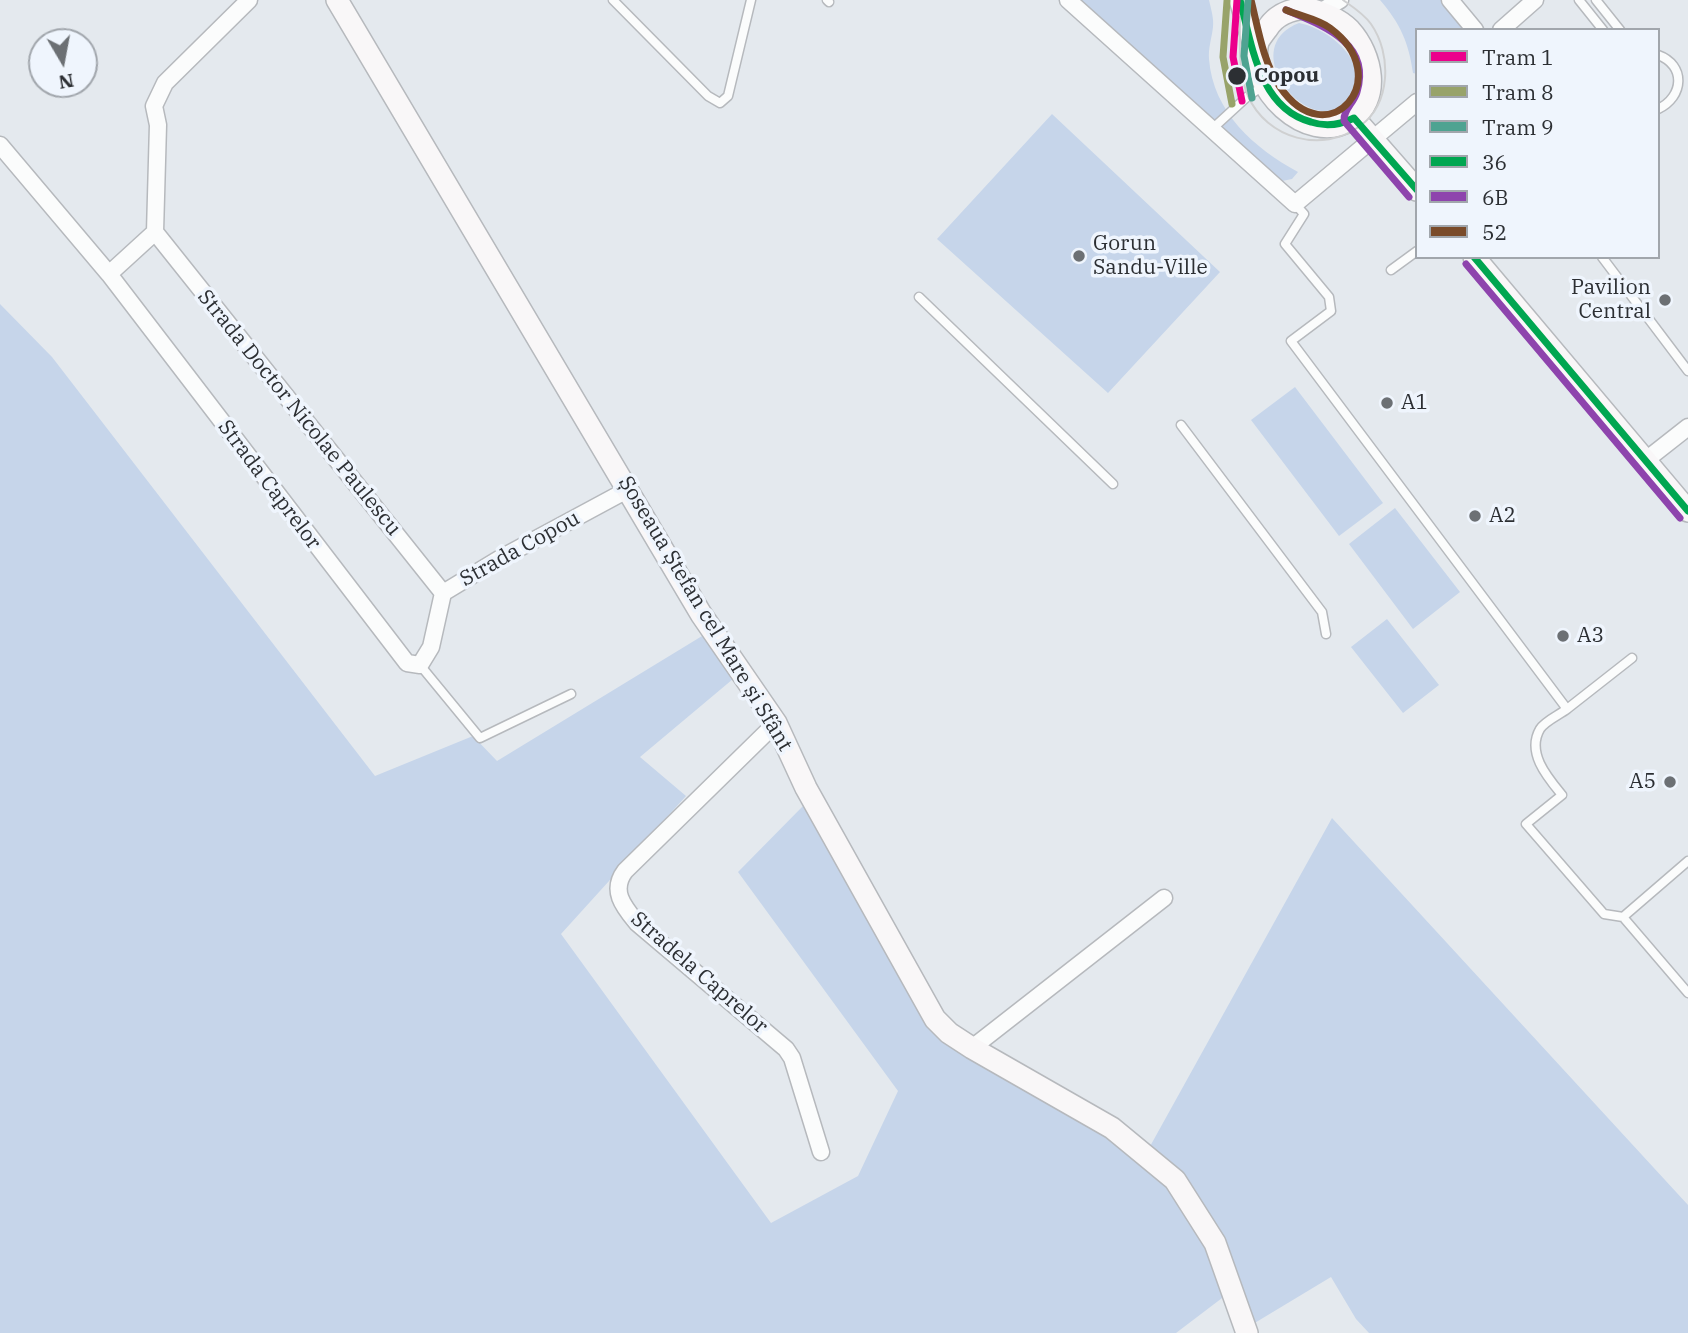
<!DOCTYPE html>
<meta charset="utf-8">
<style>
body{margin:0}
#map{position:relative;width:1688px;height:1333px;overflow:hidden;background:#e4e9ee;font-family:"IBM Plex Serif",serif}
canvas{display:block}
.legend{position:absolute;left:1415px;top:28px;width:245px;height:231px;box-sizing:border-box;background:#eff5fd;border:2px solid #a1a6ac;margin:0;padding:9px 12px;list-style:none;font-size:21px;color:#2c2f33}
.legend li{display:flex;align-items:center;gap:14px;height:35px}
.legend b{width:35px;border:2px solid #a1a6ac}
.north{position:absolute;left:28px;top:28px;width:70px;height:70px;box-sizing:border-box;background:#eff5fd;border:2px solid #a1a6ac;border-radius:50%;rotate:170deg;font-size:19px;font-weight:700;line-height:28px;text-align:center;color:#2c2f33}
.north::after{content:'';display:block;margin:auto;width:24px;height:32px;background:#6c7074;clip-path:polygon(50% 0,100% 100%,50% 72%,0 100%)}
</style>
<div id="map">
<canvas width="1688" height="1333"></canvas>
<ul class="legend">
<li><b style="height:9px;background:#ec008c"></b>Tram 1</li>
<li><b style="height:9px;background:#98a36a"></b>Tram 8</li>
<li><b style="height:9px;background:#4ea391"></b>Tram 9</li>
<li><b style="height:9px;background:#00a651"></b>36</li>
<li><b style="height:9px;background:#8e44ad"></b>6B</li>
<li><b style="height:9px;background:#7a4b2a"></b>52</li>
</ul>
<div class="north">N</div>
</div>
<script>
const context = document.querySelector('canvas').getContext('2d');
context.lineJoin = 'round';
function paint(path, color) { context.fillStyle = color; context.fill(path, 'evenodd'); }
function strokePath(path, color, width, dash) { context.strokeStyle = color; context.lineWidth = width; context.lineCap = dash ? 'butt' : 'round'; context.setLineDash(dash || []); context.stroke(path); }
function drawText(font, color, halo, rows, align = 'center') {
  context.font = font + ' "IBM Plex Serif",serif'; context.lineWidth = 7; context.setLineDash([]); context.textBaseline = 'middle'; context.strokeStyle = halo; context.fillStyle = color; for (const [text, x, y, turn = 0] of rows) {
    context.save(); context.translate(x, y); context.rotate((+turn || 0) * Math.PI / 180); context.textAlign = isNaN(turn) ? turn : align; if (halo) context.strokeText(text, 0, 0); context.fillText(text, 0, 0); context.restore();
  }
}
const green = new Path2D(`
 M 1076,0 L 1209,0 C 1211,9 1214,18 1213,27 C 1212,37 1208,48 1209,59 C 1213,112 1254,148 1298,172 L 1292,179 L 1277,182 Z
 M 1380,0 L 1442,0 L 1468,30 L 1417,30 L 1417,74 L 1413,73 C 1409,43 1400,23 1380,0 Z
 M 1299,23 C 1332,29 1378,69 1346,102 C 1309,140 1234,48 1299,23 Z
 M 1052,114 L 1220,272 L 1108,393 L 937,239 Z
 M 0,304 L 52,357 L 375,776 L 473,736 L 497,761 L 707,633 L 733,679 L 640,757 L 686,796 L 561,934 L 771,1223 L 858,1176 L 898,1091 L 738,872 L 803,806 L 951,1047 L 1110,1130 L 1172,1182 L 1230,1292 L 1176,1333 L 0,1333 Z
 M 1295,387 L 1383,503 L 1339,536 L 1251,420 Z
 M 1395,508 L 1460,592 L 1413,629 L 1349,544 Z
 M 1387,619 L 1439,685 L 1403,713 L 1351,647 Z
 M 1332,818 L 1688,1205 L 1688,1333 L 1369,1333 L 1356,1319 L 1331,1277 L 1248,1327 L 1218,1240 L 1148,1150 Z`);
const lane = new Path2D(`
 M 613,0 L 708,96 L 720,103 L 728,96 L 751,0
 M 827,0 L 829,2
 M 1579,0 L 1603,30
 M 1596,0 L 1620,30
 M 1658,55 C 1686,65 1684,97 1658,109
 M 1211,130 L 1248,96 L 1265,85
 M 1295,204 L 1304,214 L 1285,244 L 1329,297 L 1331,311 L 1291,341 L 1567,709 C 1559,715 1545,721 1540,729 C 1526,753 1548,778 1562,795 L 1526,824 L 1604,914 L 1623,917
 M 1602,257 L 1688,371
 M 1391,270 L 1417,251
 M 919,297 L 1113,484
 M 1181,425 L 1322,612 L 1326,634
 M 420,665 L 480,738 L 571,694
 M 1567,709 L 1632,658
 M 1688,861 L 1623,917 L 1688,993`);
const street = new Path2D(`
 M 1068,0 L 1295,204 L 1417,102
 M 1450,0 L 1475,30
 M 1320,12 L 1340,0
 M 1501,30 L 1535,0
 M 0,145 L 109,274 L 407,663 L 420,665 L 431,647 L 443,593 L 499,559 L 629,489
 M 155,232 L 443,593
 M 155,232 L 158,125 L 154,106 L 165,83 L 249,0
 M 109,274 L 155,232
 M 1646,460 L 1688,427
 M 776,723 L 625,871 C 610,891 624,907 637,923 L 786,1049 L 792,1058 L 821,1152
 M 972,1048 L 1164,898`);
const secondary = new Path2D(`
 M 337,0 L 701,614 L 776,723 L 806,788 L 935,1019 L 949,1033 L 972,1048 L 1112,1128 L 1175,1180 L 1215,1243 L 1247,1333
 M 1240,0 L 1257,55
 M 1307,8 C 1323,13 1338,18 1350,30 C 1372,54 1382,100 1350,120 C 1307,147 1246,87 1258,42 C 1260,38 1264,33 1267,29 C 1276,14 1291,9 1307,8 Z
 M 1354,118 L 1417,190
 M 1474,257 L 1688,511`);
const tram = new Path2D(`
 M 1240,17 C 1240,42 1238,73 1248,96 C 1267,139 1322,154 1360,126 C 1391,104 1392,54 1371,24 C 1364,14 1353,7 1343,0`);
const bus1 = new Path2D(`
 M 1240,0 C 1252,45 1259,108 1311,122 C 1326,127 1340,125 1354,118 L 1417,190
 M 1474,257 L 1688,511`);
const bus2 = new Path2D(`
 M 1286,10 C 1321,25 1372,42 1357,92 C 1354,103 1343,110 1344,121 L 1409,197
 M 1466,264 L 1680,518`);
const bus3 = new Path2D(`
 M 1251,0 C 1258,28 1263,62 1280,87 C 1328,157 1398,78 1330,28 C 1318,19 1300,16 1286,10`);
const tram1 = new Path2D(`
 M 1237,0 L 1233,57 L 1242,101`);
const tram2 = new Path2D(`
 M 1227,1 L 1223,57 L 1232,104`);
const tram3 = new Path2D(`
 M 1248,0 L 1244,56 L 1252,98`);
const markers = [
 [1237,76,10,"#2c2f33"],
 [1079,256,7,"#6c7074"],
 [1665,300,7,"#6c7074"],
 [1387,403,7,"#6c7074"],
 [1475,516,7,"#6c7074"],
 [1563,636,7,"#6c7074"],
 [1670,782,7,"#6c7074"]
];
const stopNames = [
 ["Copou",1254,76]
];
const poiNames = [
 ["Gorun",1093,244],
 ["Sandu-Ville",1093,268],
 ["Pavilion",1651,288,"right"],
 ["Central",1651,312,"right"],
 ["A1",1401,403],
 ["A2",1489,516],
 ["A3",1577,636],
 ["A5",1656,782,"right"]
];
const streetNames = [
 ["Strada Doctor Nicolae Paulescu",299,413,51],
 ["Strada Caprelor",269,485,53],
 ["Strada Copou",520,549,-29],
 ["Șoseaua Ștefan cel Mare și Sfânt",705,614,59],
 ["Stradela Caprelor",699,973,41]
];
paint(green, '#c6d5ea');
strokePath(lane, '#b6b9bd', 11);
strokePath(street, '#b6b9bd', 19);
strokePath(secondary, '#b6b9bd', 24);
strokePath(lane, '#fbfcfc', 8);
strokePath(street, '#fbfcfc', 16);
strokePath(secondary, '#f9f7f8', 21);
strokePath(tram, '#cfd0d1', 2);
strokePath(bus1, '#00a651', 7);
strokePath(bus2, '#8e44ad', 7);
strokePath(bus3, '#7a4b2a', 7);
strokePath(tram1, '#ec008c', 7);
strokePath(tram2, '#98a36a', 7);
strokePath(tram3, '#4ea391', 7);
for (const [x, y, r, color] of markers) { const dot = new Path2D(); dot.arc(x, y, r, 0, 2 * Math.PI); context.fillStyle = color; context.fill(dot); strokePath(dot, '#eff5fd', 2.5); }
drawText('bold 21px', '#2c2f33', '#eff5fd', stopNames, 'left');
drawText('21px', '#2c2f33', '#eff5fd', poiNames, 'left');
drawText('21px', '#2c2f33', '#eff5fd', streetNames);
</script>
